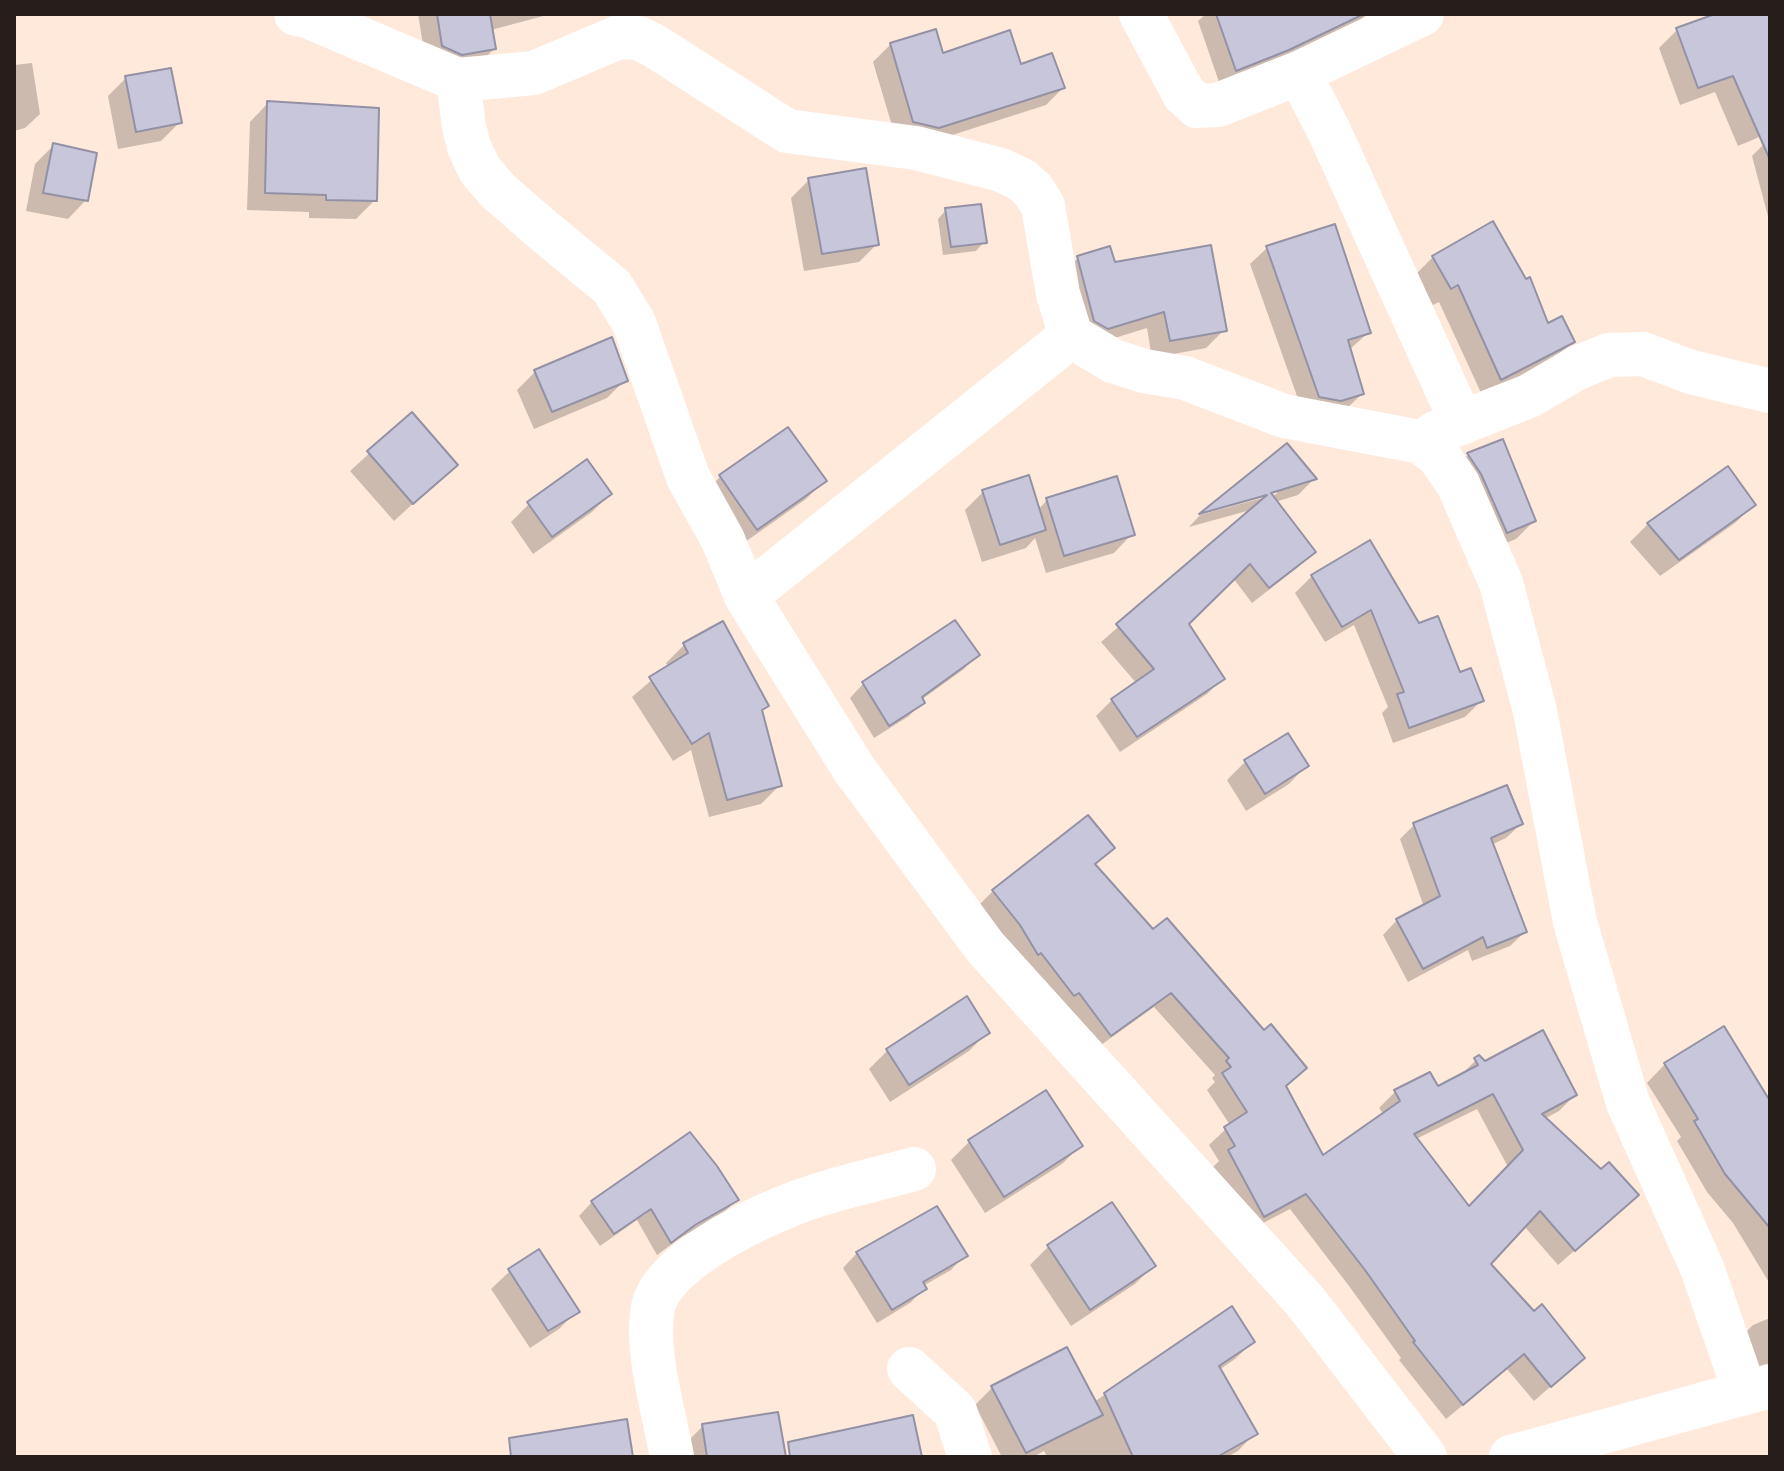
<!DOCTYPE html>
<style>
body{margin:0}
#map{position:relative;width:1784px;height:1471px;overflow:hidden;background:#ffe9db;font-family:"IBM Plex Serif",serif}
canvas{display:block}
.frame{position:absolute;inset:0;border:16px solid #261e1a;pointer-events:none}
</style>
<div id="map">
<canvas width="1784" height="1471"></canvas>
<div class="frame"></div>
</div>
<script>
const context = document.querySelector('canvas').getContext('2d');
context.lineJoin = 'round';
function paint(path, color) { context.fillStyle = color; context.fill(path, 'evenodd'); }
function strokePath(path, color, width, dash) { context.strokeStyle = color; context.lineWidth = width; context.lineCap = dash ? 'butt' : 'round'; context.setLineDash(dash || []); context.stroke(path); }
const shadow = new Path2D(`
 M 418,14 L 551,14 L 491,30 L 494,49 L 477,66 L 426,63 Z
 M 1206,14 L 1367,14 L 1358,23 L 1220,85 L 1198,21 Z
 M 1721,14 L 1770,14 L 1770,127 L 1757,138 L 1738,146 L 1715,92 L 1680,105 L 1659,48 L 1677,30 Z
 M 891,44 L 941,55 L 1020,66 L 1063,88 L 1046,105 L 921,145 L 896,139 L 873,62 Z
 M 32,63 L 40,114 L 25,128 L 14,131 L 14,65 Z
 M 126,78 L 179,123 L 161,141 L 118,149 L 108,96 Z
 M 268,103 L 375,200 L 356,219 L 309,218 L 309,212 L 247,210 L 250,122 Z
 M 1770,138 L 1770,224 L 1752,156 Z
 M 53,146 L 86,200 L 68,219 L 26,211 L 35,164 Z
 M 809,180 L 877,244 L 859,262 L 804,271 L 791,198 Z
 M 946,210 L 984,242 L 976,251 L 943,255 L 938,219 Z
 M 1334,226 L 1368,333 L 1349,350 L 1362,394 L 1345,410 L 1303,413 L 1250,264 L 1267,248 Z
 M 1433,257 L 1547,325 L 1572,342 L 1554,360 L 1483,397 L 1439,302 L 1433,305 L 1415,275 Z
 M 1078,258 L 1114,264 L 1224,330 L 1206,348 L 1152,358 L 1147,328 L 1089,346 L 1060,276 Z
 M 535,372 L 625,380 L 607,398 L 534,429 L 517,390 Z
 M 411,415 L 455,465 L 394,521 L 350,471 Z
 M 788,430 L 824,481 L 806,499 L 738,547 L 702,495 L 720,477 Z
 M 1502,442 L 1534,521 L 1516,539 L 1488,550 L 1450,473 L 1468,455 Z
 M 1314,479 L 1298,495 L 1275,502 L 1313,551 L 1297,568 L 1252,603 L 1233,578 L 1187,624 L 1223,678 L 1207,694 L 1120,752 L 1096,716 L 1112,700 L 1137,684 L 1101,642 L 1254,509 L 1189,527 L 1200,515 L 1277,494 L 1276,490 Z
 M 983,492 L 1038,510 L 1047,500 L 1132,534 L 1114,553 L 1046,573 L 1035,538 L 1026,548 L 982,562 L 965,510 Z
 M 610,494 L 592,512 L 533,554 L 511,522 L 529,504 Z
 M 1754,505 L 1735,523 L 1660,576 L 1630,542 L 1648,524 Z
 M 1312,576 L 1419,626 L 1481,701 L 1465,717 L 1393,743 L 1382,713 L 1388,707 L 1354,625 L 1325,642 L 1295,593 Z
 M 954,623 L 977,655 L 964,669 L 921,700 L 922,702 L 909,716 L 874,738 L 850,698 L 863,684 Z
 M 684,645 L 760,712 L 779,786 L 761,804 L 709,817 L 691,750 L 673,761 L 632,697 L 668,666 L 666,663 Z
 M 1288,735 L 1307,765 L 1289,784 L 1246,811 L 1227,780 L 1245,762 Z
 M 1088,818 L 1112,848 L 1094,866 L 1153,931 L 1305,1068 L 1284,1087 L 1323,1158 L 1384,1115 L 1379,1108 L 1395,1092 L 1437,1089 L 1460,1076 L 1476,1060 L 1575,1095 L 1559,1111 L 1544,1119 L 1621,1210 L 1558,1265 L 1524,1226 L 1489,1263 L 1533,1314 L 1583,1358 L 1534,1401 L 1507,1369 L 1446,1419 L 1399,1360 L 1401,1358 L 1349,1286 L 1290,1209 L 1248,1231 L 1213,1167 L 1219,1161 L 1209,1145 L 1230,1125 L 1207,1090 L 1215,1082 L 1212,1078 L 1215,1075 L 1154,1007 L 1094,1050 L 977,907 L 993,891 ZM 1477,1109 L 1508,1167 L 1469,1209 L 1416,1139 Z
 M 1521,824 L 1506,838 L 1491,845 L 1525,932 L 1510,946 L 1472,961 L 1468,950 L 1408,982 L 1383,935 L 1397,920 L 1424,907 L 1400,839 L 1414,825 Z
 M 988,1032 L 969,1051 L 890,1102 L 869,1069 L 887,1051 Z
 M 1665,1064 L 1770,1106 L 1770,1284 L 1733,1223 L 1707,1192 L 1677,1141 L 1681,1137 L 1647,1083 Z
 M 969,1142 L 1080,1146 L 1062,1164 L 985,1213 L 951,1160 Z
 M 737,1200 L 723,1213 L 680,1238 L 657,1255 L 637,1220 L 600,1246 L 579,1216 L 592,1202 Z
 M 1112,1205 L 1153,1266 L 1135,1284 L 1071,1326 L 1030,1265 L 1048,1247 Z
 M 857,1253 L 965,1255 L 951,1270 L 923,1286 L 924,1289 L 910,1303 L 877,1323 L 843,1268 Z
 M 510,1271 L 577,1311 L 559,1329 L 530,1348 L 491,1289 Z
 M 1231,1309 L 1253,1342 L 1235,1359 L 1219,1370 L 1255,1433 L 1238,1451 L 1227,1457 L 1047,1457 L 1044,1451 L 1033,1457 L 1002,1457 L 975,1405 L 992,1388 L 1094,1402 Z
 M 1770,1318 L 1770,1371 L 1749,1379 L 1735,1343 L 1753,1325 Z
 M 703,1426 L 784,1457 L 687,1457 L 685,1444 Z`);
const building = new Path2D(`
 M 437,14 L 490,14 L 496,49 L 462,55 L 442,46 Z
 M 1216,14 L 1364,14 L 1289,50 L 1236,71 Z
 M 1715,14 L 1770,14 L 1770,160 L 1733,76 L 1698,88 L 1676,28 Z
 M 936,29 L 943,53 L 1010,30 L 1021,64 L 1052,53 L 1065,88 L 939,128 L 913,122 L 890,43 Z
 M 171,68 L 182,123 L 136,132 L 125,76 Z
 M 267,101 L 379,108 L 377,201 L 326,200 L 326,195 L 265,193 Z
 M 53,143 L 97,153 L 88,201 L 43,193 Z
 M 866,168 L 879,245 L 822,254 L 808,178 Z
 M 981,204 L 987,243 L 951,247 L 945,208 Z
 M 1493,221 L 1526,279 L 1530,277 L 1548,323 L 1562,316 L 1575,342 L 1501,380 L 1458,285 L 1451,289 L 1432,256 Z
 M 1335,224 L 1371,333 L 1348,340 L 1364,394 L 1341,401 L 1319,397 L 1266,246 Z
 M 1211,245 L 1227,331 L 1170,341 L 1164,312 L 1108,329 L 1094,321 L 1077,256 L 1110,246 L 1115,262 Z
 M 612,337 L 628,381 L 552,412 L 534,370 Z
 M 412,412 L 458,465 L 413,504 L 367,451 Z
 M 788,427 L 827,481 L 757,530 L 719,475 Z
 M 1503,439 L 1536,521 L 1507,533 L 1481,474 L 1467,453 Z
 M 1287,443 L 1317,479 L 1271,493 L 1316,552 L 1269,588 L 1250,564 L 1189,624 L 1225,679 L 1137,737 L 1111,699 L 1154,669 L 1116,624 L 1267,495 L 1199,514 Z
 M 587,459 L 612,494 L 552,537 L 527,502 Z
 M 1728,466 L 1756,505 L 1679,560 L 1647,523 Z
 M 1029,475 L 1046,530 L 1000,545 L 982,490 Z
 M 1117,476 L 1135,535 L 1064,556 L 1046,498 Z
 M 1370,540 L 1419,623 L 1438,616 L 1460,672 L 1471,668 L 1484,701 L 1409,728 L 1397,694 L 1404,692 L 1371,610 L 1342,627 L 1311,575 Z
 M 955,620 L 980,655 L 922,697 L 925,703 L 889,726 L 862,682 Z
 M 723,621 L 769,706 L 762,710 L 782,786 L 727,800 L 709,733 L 692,744 L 649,677 L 688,653 L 683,643 Z
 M 1288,733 L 1309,766 L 1265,794 L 1244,760 Z
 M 1507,785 L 1523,824 L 1491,838 L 1527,932 L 1487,948 L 1483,937 L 1423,969 L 1396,919 L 1440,896 L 1413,823 Z
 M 1088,815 L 1115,848 L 1095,864 L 1153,929 L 1167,918 L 1264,1030 L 1271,1024 L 1307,1068 L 1286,1086 L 1323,1155 L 1400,1101 L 1394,1090 L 1430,1072 L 1438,1086 L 1478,1065 L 1474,1058 L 1479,1055 L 1485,1061 L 1543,1030 L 1577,1095 L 1542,1114 L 1601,1169 L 1609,1162 L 1639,1195 L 1575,1251 L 1540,1211 L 1491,1264 L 1534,1311 L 1542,1304 L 1585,1358 L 1551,1387 L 1524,1354 L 1463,1405 L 1413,1342 L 1415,1341 L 1365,1270 L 1306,1194 L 1264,1217 L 1228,1150 L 1235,1146 L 1224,1127 L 1247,1112 L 1222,1073 L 1231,1067 L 1226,1061 L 1229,1058 L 1171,993 L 1111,1036 L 1079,993 L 1074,996 L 1041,953 L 1038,955 L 1020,925 L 992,890 ZM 1493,1094 L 1523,1150 L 1469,1206 L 1414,1134 Z
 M 967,996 L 990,1033 L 909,1085 L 886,1049 Z
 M 1724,1026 L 1770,1101 L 1770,1228 L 1725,1174 L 1694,1121 L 1698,1119 L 1664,1063 Z
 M 1046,1090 L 1083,1146 L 1004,1197 L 968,1140 Z
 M 690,1132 L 717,1166 L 739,1200 L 695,1225 L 671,1243 L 651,1209 L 614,1234 L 591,1201 Z
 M 1112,1202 L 1156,1266 L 1090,1310 L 1047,1245 Z
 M 937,1206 L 968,1256 L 923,1282 L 927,1289 L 892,1310 L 856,1252 Z
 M 539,1249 L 580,1312 L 548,1331 L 508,1269 Z
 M 1232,1306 L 1255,1342 L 1219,1366 L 1258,1434 L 1217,1457 L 1133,1457 L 1104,1393 Z
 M 1067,1347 L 1103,1415 L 1026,1453 L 991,1386 Z
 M 778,1412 L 786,1457 L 707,1457 L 702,1424 Z
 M 913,1415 L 922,1457 L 790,1457 L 788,1442 Z
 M 627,1419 L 633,1457 L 511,1457 L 509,1438 Z`);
const minor = new Path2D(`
 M 296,14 L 307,16 L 458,80 L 534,73 L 619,37 L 638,38 L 653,45 L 787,131 L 916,148 L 1001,170 L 1022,180 L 1033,190 L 1043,206 L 1058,294 L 1071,336 L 1113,361 L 1144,371 L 1185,378 L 1284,416 L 1420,442 L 1438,455 L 1458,484 L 1501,583 L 1535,711 L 1575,922 L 1628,1103 L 1702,1268 L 1745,1392
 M 1141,14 L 1184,94 L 1197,106 L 1218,105 L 1299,73 L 1422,14
 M 1299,73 L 1329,131 L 1462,423
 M 458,80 L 464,127 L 469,147 L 480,170 L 498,191 L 544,231 L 612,287 L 634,323 L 688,477 L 723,540 L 746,596 L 854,769 L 985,947 L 1305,1301 L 1425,1457
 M 1435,433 L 1529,396 L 1577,368 L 1609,355 L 1643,354 L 1691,372 L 1770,391
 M 746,596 L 1071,336
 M 909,1369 L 955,1411 L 970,1457
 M 672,1457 C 664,1411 645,1353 653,1307 C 662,1264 748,1222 785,1207 C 826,1190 871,1181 914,1169
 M 1511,1457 L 1770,1386`);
paint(shadow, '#0003');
paint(building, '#c8c6db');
strokePath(building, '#9391a5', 2);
strokePath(minor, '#fff', 44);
</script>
